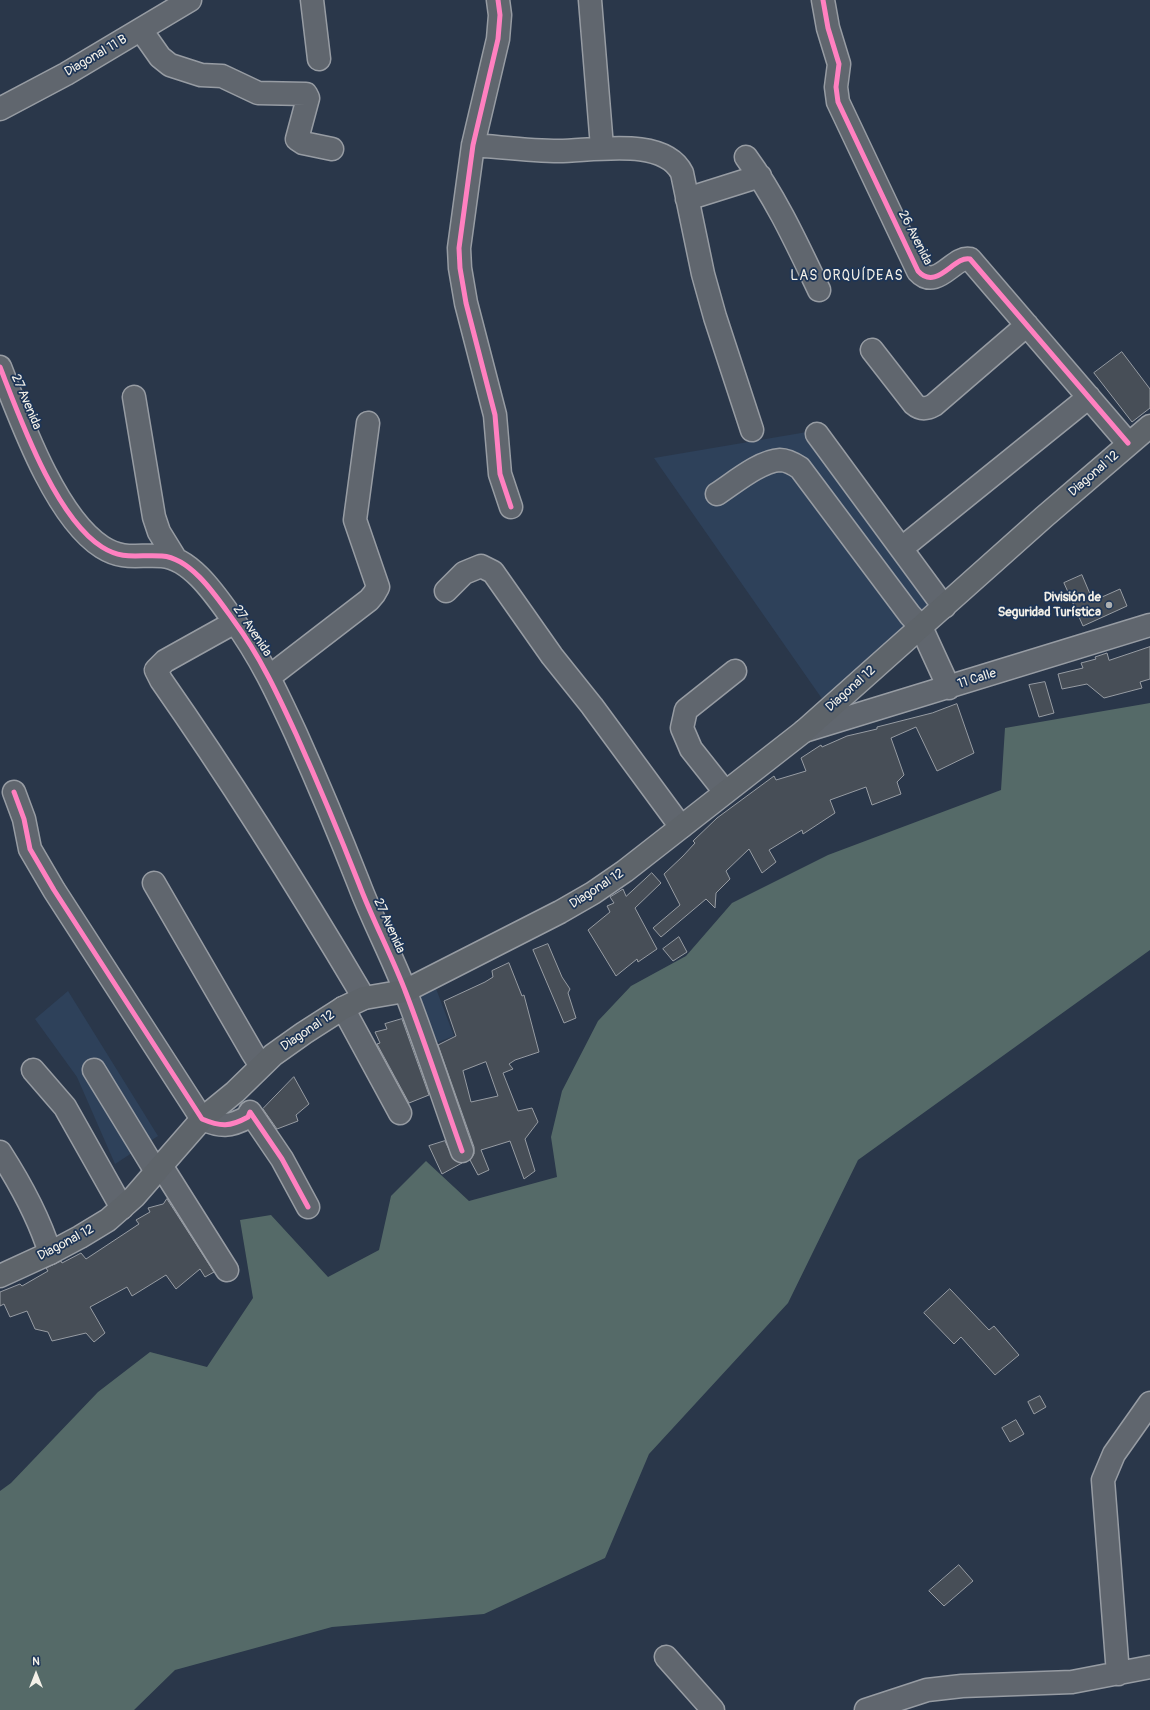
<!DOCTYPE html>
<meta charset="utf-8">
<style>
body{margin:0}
#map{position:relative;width:1150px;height:1710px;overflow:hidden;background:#2a374a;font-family:Pangolin,sans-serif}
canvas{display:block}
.north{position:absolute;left:16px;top:1654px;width:40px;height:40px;-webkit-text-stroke:3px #1d3557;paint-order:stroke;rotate:0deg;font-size:11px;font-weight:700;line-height:16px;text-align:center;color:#f4f1e8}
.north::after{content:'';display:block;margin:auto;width:14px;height:18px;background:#f4f1e8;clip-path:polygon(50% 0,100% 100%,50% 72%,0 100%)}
</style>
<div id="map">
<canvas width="1150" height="1710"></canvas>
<div class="north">N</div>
</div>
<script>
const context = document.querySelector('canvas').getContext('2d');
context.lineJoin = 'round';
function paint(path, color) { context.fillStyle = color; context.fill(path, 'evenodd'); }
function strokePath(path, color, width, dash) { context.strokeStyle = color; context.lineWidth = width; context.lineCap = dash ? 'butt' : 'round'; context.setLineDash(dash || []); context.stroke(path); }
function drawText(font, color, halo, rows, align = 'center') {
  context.font = font + ' Pangolin,sans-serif'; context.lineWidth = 3.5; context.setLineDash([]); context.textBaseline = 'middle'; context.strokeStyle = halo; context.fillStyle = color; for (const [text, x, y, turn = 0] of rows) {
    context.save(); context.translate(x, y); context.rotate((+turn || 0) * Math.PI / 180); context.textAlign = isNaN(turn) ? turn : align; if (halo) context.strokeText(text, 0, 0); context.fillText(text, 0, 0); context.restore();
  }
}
const built = new Path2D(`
 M 807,432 L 933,601 L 825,703 L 654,458 Z
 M 435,986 L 454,1036 L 433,1044 L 415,995 Z
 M 68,991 L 158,1136 L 115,1164 L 77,1077 L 35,1019 Z`);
const green = new Path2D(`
 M 1150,703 L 1150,950 L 858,1160 L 788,1303 L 649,1454 L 605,1558 L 484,1614 L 332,1627 L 175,1670 L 134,1710 L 0,1710 L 0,1491 L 11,1483 L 98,1392 L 150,1352 L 207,1367 L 253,1298 L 240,1220 L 271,1215 L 328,1277 L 379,1250 L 391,1196 L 426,1161 L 469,1201 L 557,1177 L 551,1137 L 562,1091 L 598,1021 L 631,986 L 686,956 L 732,903 L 828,855 L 1001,790 L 1005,728 Z`);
const building = new Path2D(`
 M 1122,352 L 1150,389 L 1150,408 L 1132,422 L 1094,373 Z
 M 1082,575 L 1093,601 L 1120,589 L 1127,606 L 1083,626 L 1064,583 Z
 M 1150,647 L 1150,679 L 1140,682 L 1142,688 L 1104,698 L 1087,684 L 1062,689 L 1058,674 L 1083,668 L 1081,663 L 1096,659 L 1095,657 L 1107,653 L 1109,660 Z
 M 1045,682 L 1054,713 L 1039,717 L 1029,685 Z
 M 957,704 L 974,753 L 937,771 L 916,727 L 891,738 L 904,775 L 897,782 L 901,794 L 872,805 L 866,787 L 830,800 L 835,813 L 803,834 L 802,830 L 769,850 L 776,862 L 762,873 L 749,849 L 726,871 L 730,879 L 716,893 L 715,908 L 706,899 L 661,937 L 653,928 L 680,905 L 664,874 L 683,856 L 695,843 L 693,841 L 717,818 L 774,776 L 776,780 L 806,771 L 801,758 L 821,745 L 822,747 L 847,736 L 877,729 L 877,727 L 932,713 Z
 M 652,873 L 661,883 L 635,908 L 657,949 L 638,962 L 637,959 L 616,976 L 588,930 L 610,912 L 607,906 L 614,903 L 610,897 L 623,889 L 626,896 Z
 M 679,937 L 687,952 L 673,961 L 663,949 Z
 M 548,944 L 562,977 L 570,989 L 568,993 L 576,1018 L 564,1023 L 533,950 Z
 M 509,963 L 522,996 L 524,995 L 539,1052 L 515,1060 L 509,1064 L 513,1069 L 503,1073 L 518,1111 L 532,1108 L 538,1122 L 525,1139 L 535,1171 L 524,1179 L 510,1141 L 481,1150 L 489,1170 L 478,1175 L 470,1160 L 474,1154 L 474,1147 L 438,1045 L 456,1036 L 444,1001 L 485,982 L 493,977 L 492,971 ZM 486,1062 L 498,1096 L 471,1102 L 463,1071 Z
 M 402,1019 L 429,1095 L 409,1103 L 377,1044 L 380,1043 L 375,1032 L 387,1029 L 385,1024 Z
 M 294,1077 L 309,1104 L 296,1115 L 298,1121 L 277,1129 L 263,1109 Z
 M 445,1141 L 454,1160 L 462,1163 L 442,1174 L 429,1146 Z
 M 167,1199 L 214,1272 L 205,1277 L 200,1269 L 176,1289 L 166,1275 L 132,1296 L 127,1287 L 90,1307 L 105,1333 L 94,1342 L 86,1333 L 52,1341 L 48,1332 L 35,1329 L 27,1311 L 10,1317 L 4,1304 L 0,1306 L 0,1292 L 20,1284 L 22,1286 L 48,1271 L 46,1268 L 61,1261 L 62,1263 L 81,1253 L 86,1259 L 139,1224 L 136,1220 L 150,1212 L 148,1208 L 163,1204 Z
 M 950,1289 L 989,1330 L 994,1326 L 1019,1355 L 995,1375 L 961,1337 L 954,1344 L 924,1313 Z
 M 1040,1396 L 1046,1407 L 1034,1414 L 1028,1402 Z
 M 1016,1420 L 1024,1434 L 1010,1442 L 1002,1428 Z
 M 959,1565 L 973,1581 L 944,1606 L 929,1591 Z`);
const minor = new Path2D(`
 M 312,0 L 319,59
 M 498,0 L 500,15 L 498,39 L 473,145 L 459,248 L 460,268 L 466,303 L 495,415 L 500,474 L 511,507
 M 590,0 L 602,147
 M 823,0 L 828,28 L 839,64 L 836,87 L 838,102 L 918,271 C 937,292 954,255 970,259 L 1128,443
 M 141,30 L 160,57 L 170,65 L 201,75 L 222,76 L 258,93 L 306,94 L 308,98 L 297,139 L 303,143 L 332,149
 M 0,109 L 66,74 L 190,0
 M 473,145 C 501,147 530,151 559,151 C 592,151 664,136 682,173 L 703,274 L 715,317 L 752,430
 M 746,157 C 776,198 797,244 819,290
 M 687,199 L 760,176
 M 872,350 L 914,404 C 921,410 927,409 934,405 L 1027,325
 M 0,367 C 20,418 55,517 102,547 C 124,561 139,554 162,556 C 192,558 218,599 234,621 C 260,656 278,695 296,734 C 318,783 339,833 359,884 C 373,921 392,956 406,993 C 426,1045 443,1098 462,1151
 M 134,397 L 154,517 L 159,532 L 175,558
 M 817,434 L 944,607
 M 717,494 C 734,483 760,461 780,460 C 787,460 794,464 800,468 L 910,615 L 921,627 L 949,688
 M 902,548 L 1089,397
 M 446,591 L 464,573 L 481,566 L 493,572 L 552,656 L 592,706 L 681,827
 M 235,622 L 165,661 L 156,670 L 161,680 C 233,783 300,890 364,998
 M 269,677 L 369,600 L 374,594 L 378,587 L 355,520 L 368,423
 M 804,731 L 1150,625
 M 14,792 L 24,819 L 30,849 L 54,890 L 202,1119 C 221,1127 230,1127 248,1117 L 250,1112 L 282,1159 L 308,1207
 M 725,792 L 691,749 L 682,728 L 686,710 L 735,671
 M 154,883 L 252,1052 L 261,1066
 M 343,1008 L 400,1113
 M 33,1070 L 65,1107 L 122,1208
 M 94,1070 L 157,1173
 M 0,1152 C 20,1183 39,1218 50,1253
 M 162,1167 L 227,1270
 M 666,1657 L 713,1710
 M 1118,1674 L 1103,1480 L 1114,1454 L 1150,1403
 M 866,1710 L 927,1690 L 962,1686 L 1072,1682 L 1150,1667`);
const major = new Path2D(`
 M 0,1276 L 50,1253 L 80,1237 L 108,1220 L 134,1197 L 202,1119 L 235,1092 L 273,1055 L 304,1033 L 343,1008 L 364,998 L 405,991 L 560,912 L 593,893 L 625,871 L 804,731 L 1044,517 L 1150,426`);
const cycleway = new Path2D(`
 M 498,0 L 500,15 L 498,39 L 473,145 L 459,248 L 460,268 L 466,303 L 495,415 L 500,474 L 511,507
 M 823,0 L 828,28 L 839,64 L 836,87 L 838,102 L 918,271 C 937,292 954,255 970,259 L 1128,443
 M 0,367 C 20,418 55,517 102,547 C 124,561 139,554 162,556 C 192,558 218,599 234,621 C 260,656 278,695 296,734 C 318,783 339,833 359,884 C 373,921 392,956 406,993 C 426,1045 443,1098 462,1151
 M 14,792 L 24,819 L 30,849 L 54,890 L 202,1119 C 221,1127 230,1127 248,1117 L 250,1112 L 282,1159 L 308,1207`);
const markers = [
 [1109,605,4,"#adb0b1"]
];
const streetNames = [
 ["Diagonal 11 B",96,56,-30],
 ["26 Avenida",915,238,63],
 ["27 Avenida",26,402,67],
 ["Diagonal 12",1094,474,-41],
 ["27 Avenida",252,631,56],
 ["11 Calle",977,679,-17],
 ["Diagonal 12",851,689,-42],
 ["Diagonal 12",597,889,-33],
 ["27 Avenida",389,926,66],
 ["Diagonal 12",308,1031,-34],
 ["Diagonal 12",66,1243,-28]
];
const poiNames = [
 ["División de",1101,598],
 ["Seguridad Turística",1101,613]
];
const neighbourhoodNames = [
 ["LAS ORQUÍDEAS",847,276]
];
paint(built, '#2e415a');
paint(green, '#556a68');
paint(building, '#474e57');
strokePath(building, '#979ca3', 1);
strokePath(minor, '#979ca3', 25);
strokePath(major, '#979ca3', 25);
strokePath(minor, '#60666e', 22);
strokePath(major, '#5e646a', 22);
strokePath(cycleway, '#ff80c0', 5);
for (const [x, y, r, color] of markers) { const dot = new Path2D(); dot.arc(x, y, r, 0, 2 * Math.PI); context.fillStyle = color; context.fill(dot); strokePath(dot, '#1d3557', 1.5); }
drawText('13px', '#f4f1e8', '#1d3557', streetNames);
drawText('bold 13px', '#f4f1e8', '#1d3557', poiNames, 'right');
context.letterSpacing = '1px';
drawText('14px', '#f4f1e8', '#1d3557', neighbourhoodNames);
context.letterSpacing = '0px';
</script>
